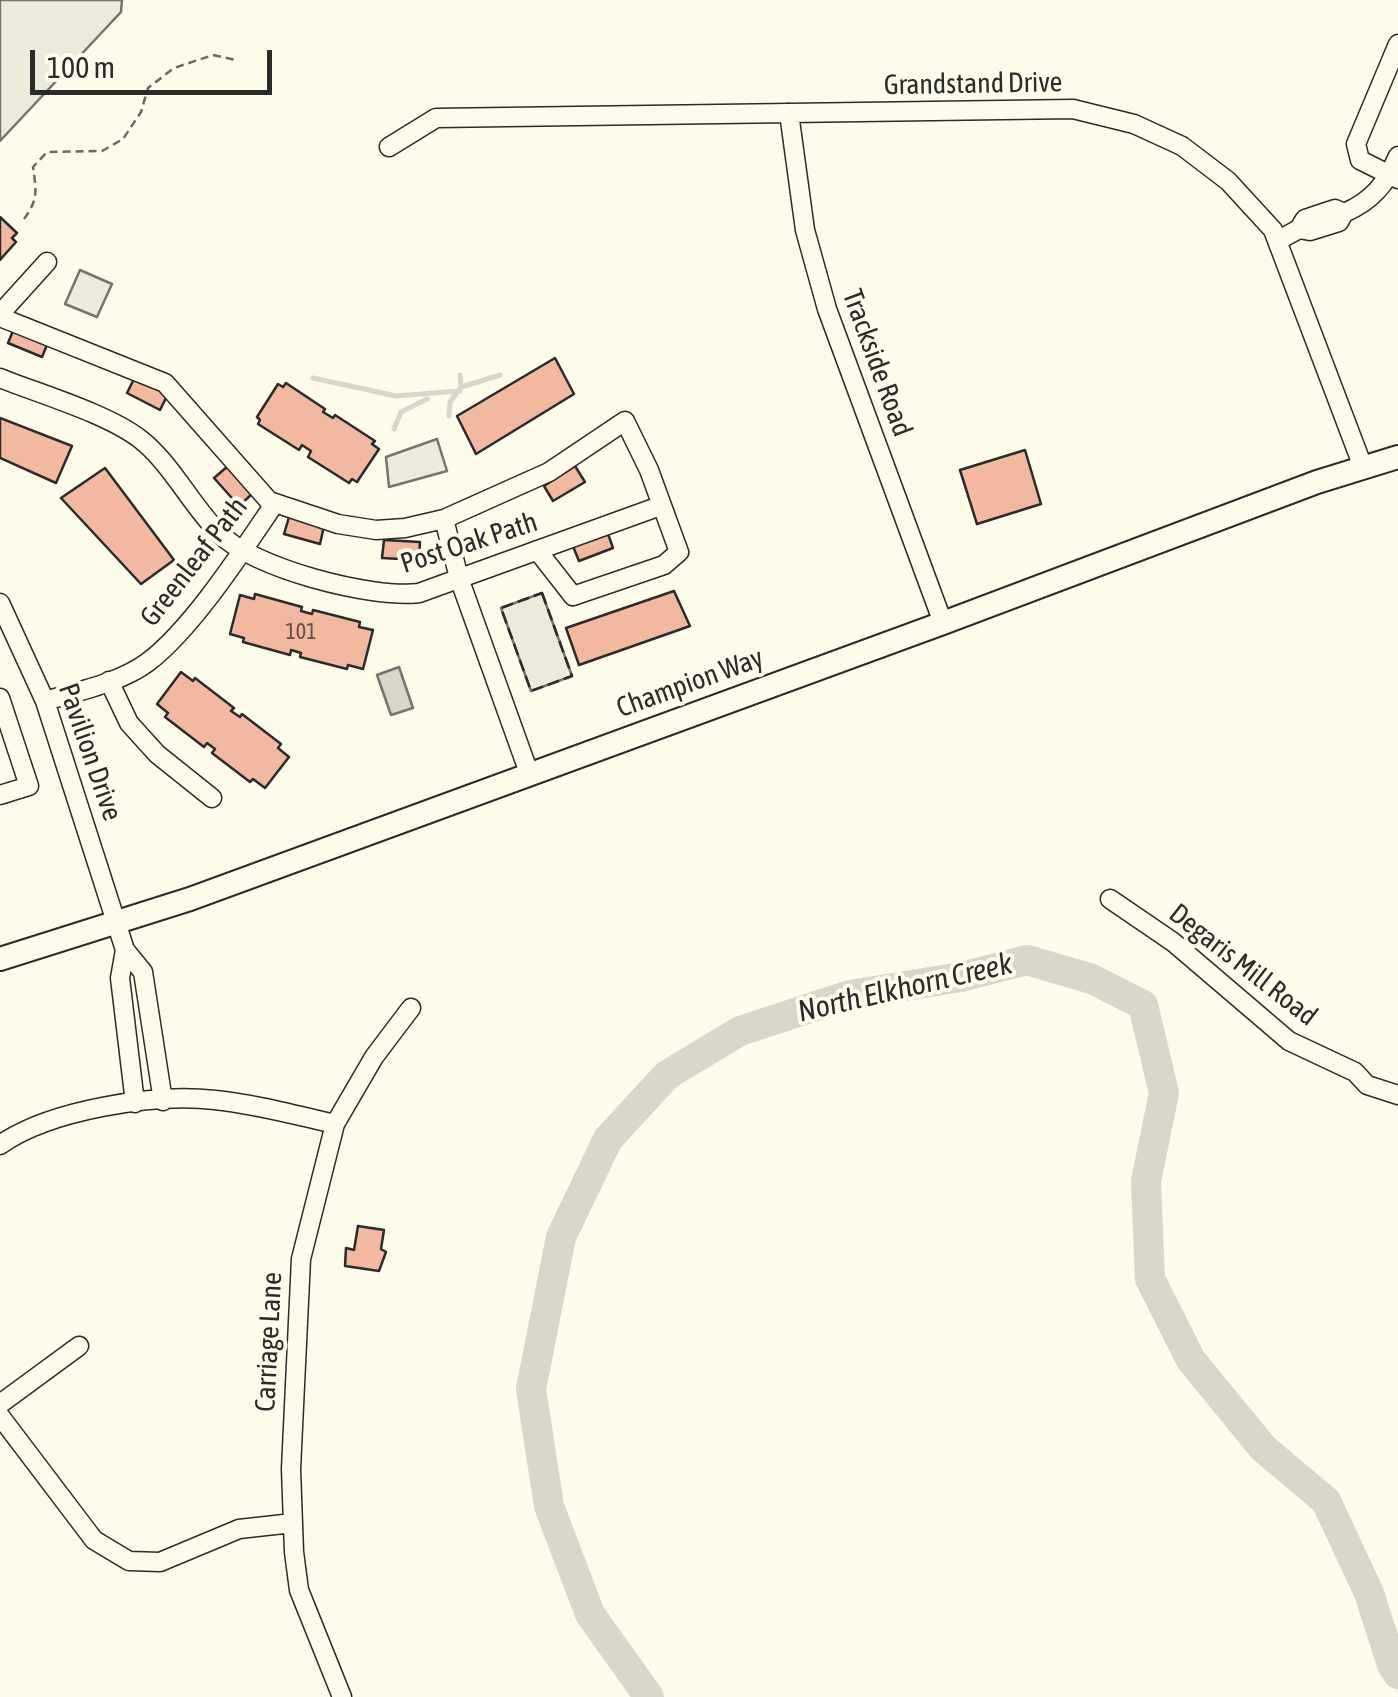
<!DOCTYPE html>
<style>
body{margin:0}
#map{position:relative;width:1398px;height:1697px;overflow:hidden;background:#fdfbea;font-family:"Asap Condensed",sans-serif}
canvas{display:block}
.scale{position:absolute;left:30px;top:50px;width:242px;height:45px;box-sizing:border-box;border:5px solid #2b2b2b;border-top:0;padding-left:12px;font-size:30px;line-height:35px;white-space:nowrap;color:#2b2b2b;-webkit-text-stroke:8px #fdfbea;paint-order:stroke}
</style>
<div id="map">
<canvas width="1398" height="1697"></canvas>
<div class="scale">100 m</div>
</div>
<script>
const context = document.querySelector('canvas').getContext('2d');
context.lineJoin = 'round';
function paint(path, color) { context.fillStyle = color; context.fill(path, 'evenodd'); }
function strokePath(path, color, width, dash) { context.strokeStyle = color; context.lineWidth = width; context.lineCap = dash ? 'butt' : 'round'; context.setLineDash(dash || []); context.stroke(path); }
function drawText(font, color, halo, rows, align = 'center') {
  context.font = font + ' "Asap Condensed",sans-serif'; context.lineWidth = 8; context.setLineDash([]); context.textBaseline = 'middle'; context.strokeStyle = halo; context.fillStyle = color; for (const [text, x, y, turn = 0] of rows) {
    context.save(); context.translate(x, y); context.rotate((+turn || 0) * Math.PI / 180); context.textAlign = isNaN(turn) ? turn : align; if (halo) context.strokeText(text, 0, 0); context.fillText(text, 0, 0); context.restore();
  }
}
const green = new Path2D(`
 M 0,0 L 122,0 L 121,12 L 0,141 Z
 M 80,270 L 112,284 L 97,317 L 65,304 Z
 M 437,439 L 447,471 L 389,487 L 386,457 Z
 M 542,593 L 572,676 L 531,691 L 501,608 Z`);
const water = new Path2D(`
 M 399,667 L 413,708 L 391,715 L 377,675 Z`);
const stream = new Path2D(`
 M 313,378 L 396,396 L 460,391
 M 461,387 L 500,375
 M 449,416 L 450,402 L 461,387 L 460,375
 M 394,429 L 401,412 L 427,399`);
const river = new Path2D(`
 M 649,1697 L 590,1614 L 549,1506 L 531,1389 L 561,1237 L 608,1139 L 667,1075 L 740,1031 L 850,995 L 961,977 L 1027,960 L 1092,979 L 1143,1005 L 1164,1093 L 1146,1181 L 1150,1279 L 1191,1360 L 1263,1448 L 1326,1501 L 1369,1593 L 1392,1665 L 1398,1674`);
const building = new Path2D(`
 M 0,217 L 17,233 L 12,238 L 16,242 L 0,260 Z
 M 15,326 L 49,340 L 42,357 L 8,343 Z
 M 555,358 L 574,394 L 476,454 L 457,416 Z
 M 135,377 L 168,394 L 160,410 L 127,393 Z
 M 286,383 L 325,409 L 323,412 L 333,418 L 335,415 L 375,441 L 372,444 L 379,449 L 357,482 L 352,479 L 349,483 L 308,457 L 311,451 L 302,445 L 299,450 L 258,424 L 260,420 L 257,417 L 278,384 L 283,387 Z
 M 0,418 L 72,446 L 56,483 L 0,458 Z
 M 1025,450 L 1041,504 L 977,524 L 960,470 Z
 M 228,466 L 252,494 L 239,506 L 214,478 Z
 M 575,466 L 585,482 L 553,501 L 544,486 Z
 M 105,468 L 174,560 L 141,584 L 61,498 Z
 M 289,517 L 324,526 L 320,544 L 284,534 Z
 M 607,531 L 613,548 L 579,561 L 572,544 Z
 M 384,540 L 420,542 L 419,560 L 382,558 Z
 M 674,591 L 690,626 L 579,665 L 566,628 Z
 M 255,594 L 302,607 L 301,611 L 312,614 L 313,610 L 360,622 L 359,627 L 373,630 L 363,669 L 348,665 L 347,669 L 300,657 L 301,653 L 291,650 L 290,655 L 243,642 L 244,638 L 230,634 L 240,595 L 254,599 Z
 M 181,672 L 193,681 L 195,678 L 234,708 L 231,711 L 240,717 L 242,714 L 281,744 L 278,748 L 289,757 L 265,788 L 253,779 L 250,782 L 212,753 L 215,749 L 207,743 L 204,747 L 165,717 L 168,713 L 157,704 Z
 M 358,1226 L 384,1230 L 381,1249 L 386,1252 L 379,1271 L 345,1266 L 346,1248 L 354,1250 Z`);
const path = new Path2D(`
 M 24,219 C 39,199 36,189 33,167 L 47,152 L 102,151 L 123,139 L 141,112 L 148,88 L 174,68 L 213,55 L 236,60`);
const minor = new Path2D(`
 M 1398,44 L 1356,144 L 1360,160 L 1398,179
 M 789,113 L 805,230 L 827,309 L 943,623
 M 389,147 L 436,118 L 1073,109 L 1134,124 L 1182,146 L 1228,181 L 1273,230 L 1363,467
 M 1344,213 C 1372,201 1386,184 1398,156
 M 1277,241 L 1299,229 L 1305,219 L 1335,209 L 1344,213 L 1339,222 L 1310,231 L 1299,229
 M 0,314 L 47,262
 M 0,317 L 165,383 L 269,501 L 338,524 L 376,530 L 405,528 L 444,519 L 549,472 L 625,421 L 649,470 L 679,552 L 664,565 L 573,596 L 537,550
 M 0,378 C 40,394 108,414 140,439 C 170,462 192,506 219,533 C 252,568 372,599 419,593 L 660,506
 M 444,519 L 459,578 L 529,773
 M 0,603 L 45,701 L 125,950 L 143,972 L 163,1101
 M 109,681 L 129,723 L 157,754 L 212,798
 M 0,698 L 29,786 L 0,795
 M 45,701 C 78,691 120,683 148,662 C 192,629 243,550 275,503
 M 1110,899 L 1173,942 L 1289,1041 L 1355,1072 L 1367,1085 L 1398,1095
 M 125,950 L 120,978 L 135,1103
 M 0,1145 C 49,1110 155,1093 215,1100 C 255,1104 295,1115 335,1124
 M 0,1404 L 79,1346
 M 0,1416 L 94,1540 L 129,1561 L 160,1562 L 239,1529 L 293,1523
 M 342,1697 L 299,1590 L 294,1552 L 291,1469 L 301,1259 L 335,1124 L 374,1057 L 411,1008`);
const major = new Path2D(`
 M 0,959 L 190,899 L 943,623 L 1317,482 L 1398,457`);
const fence = new Path2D(`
 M 542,593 L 572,676 L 531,691 L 501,608 Z`);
const numberNames = [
 ["101",301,632]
];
const streetNames = [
 ["Grandstand Drive",973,84,-1],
 ["Trackside Road",877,363,70],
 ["Post Oak Path",469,543,-18],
 ["Greenleaf Path",194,562,-52],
 ["Champion Way",690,683,-20],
 ["Pavilion Drive",90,752,71],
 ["Degaris Mill Road",1243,965,38],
 ["Carriage Lane",269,1342,-87]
];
const waterNames = [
 ["North Elkhorn Creek",905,988,-13]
];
paint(green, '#ecebdb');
strokePath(green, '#74746e', 2.5);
paint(water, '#d8d7c9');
strokePath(water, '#74746e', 2.5);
strokePath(stream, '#d8d7c9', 5);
strokePath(river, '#d8d7c9', 30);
paint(building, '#f2b8a0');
strokePath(building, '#2b2b2b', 2.5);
strokePath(minor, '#2b2b2b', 21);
strokePath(major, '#2b2b2b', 26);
strokePath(path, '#6a6964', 2.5, [8, 5]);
strokePath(minor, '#fdfbea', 18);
strokePath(major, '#fdfbea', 22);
strokePath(fence, '#2b2b2b', 2.5, [12, 5]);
drawText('22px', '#5d4e48', null, numberNames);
drawText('28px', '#2b2b2b', '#fdfbea', streetNames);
drawText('italic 30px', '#2b2b2b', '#fdfbea', waterNames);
</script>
